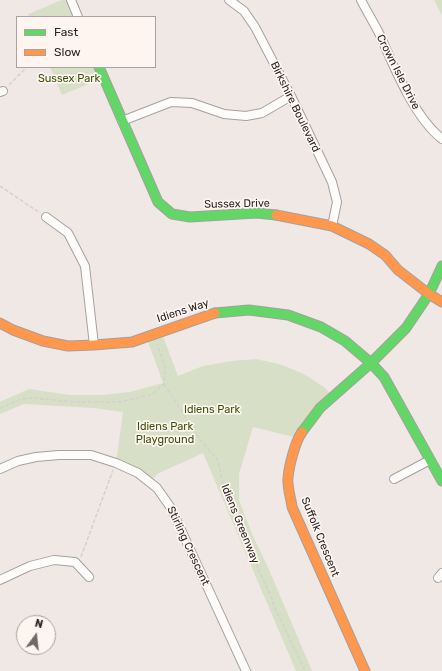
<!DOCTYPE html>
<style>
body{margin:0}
#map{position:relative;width:442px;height:671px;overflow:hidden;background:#efe8e5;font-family:Rubik,sans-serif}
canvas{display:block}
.legend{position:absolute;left:16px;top:16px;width:140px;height:52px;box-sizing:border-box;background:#fef4f0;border:1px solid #a9a29e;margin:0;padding:5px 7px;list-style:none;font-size:12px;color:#2a2624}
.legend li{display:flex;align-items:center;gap:8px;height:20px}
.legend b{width:20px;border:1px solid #a9a29e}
.north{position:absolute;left:16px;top:615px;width:40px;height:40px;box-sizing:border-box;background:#fef4f0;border:1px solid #a9a29e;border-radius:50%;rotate:15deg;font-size:11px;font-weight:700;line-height:16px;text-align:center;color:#2a2624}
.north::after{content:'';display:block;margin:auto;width:14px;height:18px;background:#6f6a68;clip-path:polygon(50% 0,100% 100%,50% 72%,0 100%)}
</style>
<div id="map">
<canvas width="442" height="671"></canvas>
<ul class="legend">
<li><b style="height:5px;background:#63d668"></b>Fast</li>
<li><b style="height:5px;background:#ff974d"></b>Slow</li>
</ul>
<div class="north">N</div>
</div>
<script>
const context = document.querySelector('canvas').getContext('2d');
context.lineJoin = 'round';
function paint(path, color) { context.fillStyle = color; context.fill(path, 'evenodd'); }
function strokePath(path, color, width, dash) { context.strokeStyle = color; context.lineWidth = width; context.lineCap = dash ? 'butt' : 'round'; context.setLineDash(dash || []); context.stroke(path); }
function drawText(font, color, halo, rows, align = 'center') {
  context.font = font + ' Rubik,sans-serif'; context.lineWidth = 3.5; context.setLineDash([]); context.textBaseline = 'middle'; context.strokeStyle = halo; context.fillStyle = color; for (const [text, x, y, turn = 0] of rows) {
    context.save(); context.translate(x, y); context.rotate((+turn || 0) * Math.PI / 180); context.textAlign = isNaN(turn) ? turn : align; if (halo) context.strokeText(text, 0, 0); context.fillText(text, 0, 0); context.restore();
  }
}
const green = new Path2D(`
 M 62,0 L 71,0 L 78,17 L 29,17 L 28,14 Z
 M 434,0 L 442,0 L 442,15 Z
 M 50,67 L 99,67 L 103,78 L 62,95 Z
 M 161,331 L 178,376 L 203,366 L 232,361 L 256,359 L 279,364 L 302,373 L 324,387 L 333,396 L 298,438 L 253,427 L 239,474 L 239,500 L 252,534 L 270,572 L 312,671 L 296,671 L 203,453 L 157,474 L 150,483 L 116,463 L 123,412 L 94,408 L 24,404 L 0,414 L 0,402 L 29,389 L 69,395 L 103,395 L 130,392 L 163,383 L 146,336 Z`);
const path = new Path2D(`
 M 9,85 L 27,67
 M 0,186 L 40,213
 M 164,384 L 200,440 L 218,460 L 224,490 L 247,536 L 259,571 L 270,594 L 275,608 L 305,671
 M 0,408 L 21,399 L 33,398 L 75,402 L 119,402 L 150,395 L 164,384 L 165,367 L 157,344
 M 81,557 L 113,470`);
const street = new Path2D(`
 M 71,0 L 78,17
 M 229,0 L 244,11 L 255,27 L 291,96 L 332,182 L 337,202 L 332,226
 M 361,0 C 367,12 374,23 380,35 C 394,67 414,117 442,139
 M 0,92 L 3,91
 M 122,121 L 171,102 L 192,103 L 224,114 L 246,116 L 262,113 L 291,96
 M 46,217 L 68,233 L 85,266 L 94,345
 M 0,469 L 18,461 L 36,457 L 59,455 L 91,455 L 116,463 L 138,473 L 157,488 L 171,508 L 246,671
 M 394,479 L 430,460
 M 438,578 L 442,573
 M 0,580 L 30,566 L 54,560 L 75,562 L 89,577`);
const fast = new Path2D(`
 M 99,67 L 158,202 L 172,214 L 190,217 L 257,213 L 276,215
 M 215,313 L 249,310 L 288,315 L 321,327 L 345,341 L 371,363 L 384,377 L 442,481
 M 302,432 L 320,408 L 371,363 L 406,328 L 429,294 L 442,266`);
const slow = new Path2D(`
 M 276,215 L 332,226 L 369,244 L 385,255 L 398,270 L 429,294 L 442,302
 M 0,323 L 13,330 L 43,341 L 68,346 L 94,345 L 132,342 L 215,313
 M 302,432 C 295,442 289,466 288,478 C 287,487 291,498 292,507 L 365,671`);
const streetNames = [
 ["Crown Isle Drive",398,72,63],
 ["Birkshire Boulevard",295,107,64],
 ["Sussex Drive",237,204,-1],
 ["Idiens Way",183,311,-18],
 ["Idiens Greenway",240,524,68],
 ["Suffolk Crescent",320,537,68],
 ["Stirling Crescent",188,546,65]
];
const parkNames = [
 ["Sussex Park",69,79],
 ["Idiens Park",212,410],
 ["Idiens Park",165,427],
 ["Playground",165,440]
];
paint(green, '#d8dfc7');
strokePath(street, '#a6a09f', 10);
strokePath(fast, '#a6a09f', 11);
strokePath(slow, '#a6a09f', 11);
strokePath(path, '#d3d1d1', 1.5, [4, 2]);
strokePath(street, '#fdfcfb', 8);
strokePath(fast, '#63d668', 9);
strokePath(slow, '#ff974d', 9);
drawText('11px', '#2a2624', '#fef4f0', streetNames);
drawText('11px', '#3a530b', '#fef4f0', parkNames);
</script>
